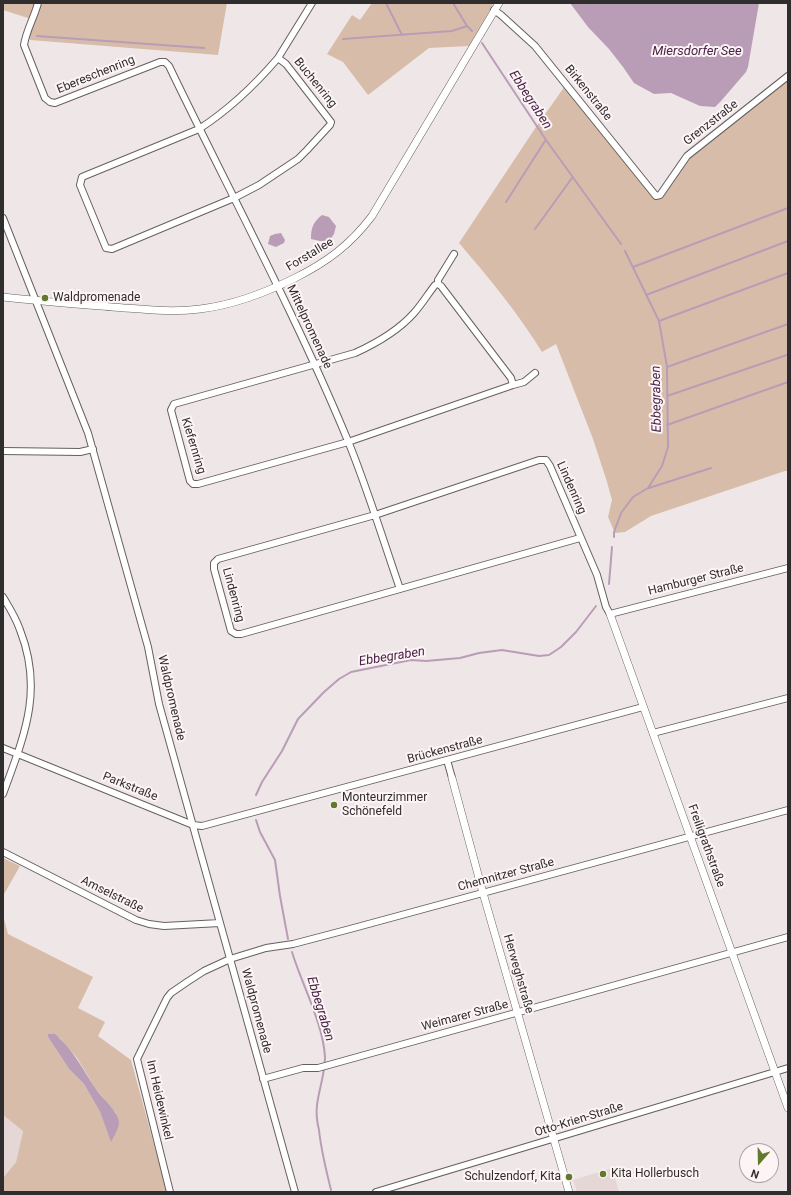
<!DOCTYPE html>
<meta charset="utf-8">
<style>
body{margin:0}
#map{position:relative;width:791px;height:1195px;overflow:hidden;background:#efe7e7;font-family:Roboto,sans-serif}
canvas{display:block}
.frame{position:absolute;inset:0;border:4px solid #302d2e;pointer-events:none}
.north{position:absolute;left:739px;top:1143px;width:40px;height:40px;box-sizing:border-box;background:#fcf4f5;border:1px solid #aaa4a5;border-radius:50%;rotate:200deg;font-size:11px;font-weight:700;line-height:16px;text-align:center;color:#302d2e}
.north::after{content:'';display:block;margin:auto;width:14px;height:18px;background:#61792b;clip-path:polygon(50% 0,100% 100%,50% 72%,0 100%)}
</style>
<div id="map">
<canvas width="791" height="1195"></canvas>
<div class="frame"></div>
<div class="north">N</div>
</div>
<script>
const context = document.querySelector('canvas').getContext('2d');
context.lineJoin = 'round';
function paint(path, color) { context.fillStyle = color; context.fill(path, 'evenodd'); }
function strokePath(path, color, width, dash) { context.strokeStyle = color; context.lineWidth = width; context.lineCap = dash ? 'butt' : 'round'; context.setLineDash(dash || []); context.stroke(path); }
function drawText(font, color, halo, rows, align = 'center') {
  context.font = font + ' Roboto,sans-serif'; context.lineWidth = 4; context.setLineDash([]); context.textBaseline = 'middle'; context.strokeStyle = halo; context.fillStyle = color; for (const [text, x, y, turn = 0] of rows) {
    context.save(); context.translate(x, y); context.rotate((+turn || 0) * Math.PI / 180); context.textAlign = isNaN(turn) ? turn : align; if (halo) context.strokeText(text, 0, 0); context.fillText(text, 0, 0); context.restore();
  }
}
const built = new Path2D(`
 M 3,1115 L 23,1131 L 16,1162 L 3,1178 Z
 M 612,1168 L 619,1192 L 577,1192 L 573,1180 Z`);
const green = new Path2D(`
 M 3,3 L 227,3 L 218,55 L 30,40 L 29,28 L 31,19 L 3,10 Z
 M 372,3 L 494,3 L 469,46 L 429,48 L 368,95 L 343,62 L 327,54 L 352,15 L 360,20 Z
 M 788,79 L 788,471 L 785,471 L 651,516 L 625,532 L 615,533 L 608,517 L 612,500 L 607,482 L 593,439 L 556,344 L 542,352 C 518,313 489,278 459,243 L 536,127 L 565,86 L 656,200 L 662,195 L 688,158 Z
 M 3,858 L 20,866 L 3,896 Z
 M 3,915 L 8,934 L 93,977 L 78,1008 L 105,1022 L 98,1036 L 131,1060 L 167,1192 L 3,1192 L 3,1178 L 16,1162 L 23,1131 L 3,1115 ZM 48,1035 L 60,1038 L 77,1058 L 96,1089 L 116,1113 L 111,1141 L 100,1112 L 84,1084 L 69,1069 L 48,1037 Z`);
const water = new Path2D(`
 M 570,3 L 759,3 L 748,67 L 746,72 L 721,101 L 715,107 L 700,106 L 671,93 L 654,94 L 634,83 L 623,67 L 609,49 L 588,27 Z
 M 322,215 L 329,217 L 336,226 L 334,234 L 329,241 L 320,241 L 311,239 C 311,228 313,222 322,215 Z
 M 281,233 L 285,240 L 284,243 L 276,247 L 268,244 L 270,236 L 275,234 Z
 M 48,1034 L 55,1034 C 73,1049 83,1070 96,1089 C 102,1098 118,1111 119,1122 C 119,1129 114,1136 111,1142 L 100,1112 L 84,1084 L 69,1069 L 48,1037 Z`);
const stream = new Path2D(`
 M 386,3 L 402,35
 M 453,3 L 467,26 L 472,31
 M 37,36 L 204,48
 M 343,39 L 452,31 L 467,26
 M 482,43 L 546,140 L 621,244
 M 506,202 L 545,141
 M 535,229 L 572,178
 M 633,267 L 788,208
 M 646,295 L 788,241
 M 659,321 L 788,273
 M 667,367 L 788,324
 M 667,396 L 787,355
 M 667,425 L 788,382
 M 649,488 L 711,468
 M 614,537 L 614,532 L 621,513 L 633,497 L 648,488 L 662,466 L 668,447 L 667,367 L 659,321 L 625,251
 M 609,584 L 612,547
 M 256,795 L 262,782 L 282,751 L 298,719 L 324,692 L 339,679 L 351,672 L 411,660 L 426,661 L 460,658 L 479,653 L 502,650 L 539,656 L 549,655 L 561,647 L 576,632 L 596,606
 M 256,820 L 260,832 L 275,860 L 280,896 L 288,939
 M 292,952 C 302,985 323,1023 325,1057 C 325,1074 319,1089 317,1105 C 316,1113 317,1122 319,1130 C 321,1150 326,1170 331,1190`);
const minor = new Path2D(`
 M 38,3 C 34,18 26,31 24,45 L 45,98 L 50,102 L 55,103 L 160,62 L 165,62 L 169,66 C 229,191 295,313 348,441 C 368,490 383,540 400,589
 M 494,10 L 501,15 L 535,46 L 656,196 L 660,195 L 687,156 L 788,76
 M 278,58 L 286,64 L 331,122 L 330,125 L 307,150 L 298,159 L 259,185 L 234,198 L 112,249 L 106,248 L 80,185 L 82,177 L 199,129 C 230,109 254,86 278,58 Z
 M 278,58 L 312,3
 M 3,218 L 88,433 L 148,647 L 159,704 L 295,1192
 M 438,284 L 441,286 L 511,378 L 513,385 L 348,442 L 198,484 L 193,484 L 190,481 L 171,410 L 174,404 L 355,353 C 377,343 398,331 414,313 C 422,304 428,294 435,285 Z
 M 438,284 L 438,280 L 454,254
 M 513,385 L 524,382 L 535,373
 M 3,451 L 80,452 L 93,449
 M 580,538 L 241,634 L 236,634 L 231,631 L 214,569 L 214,563 L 218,559 L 375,515 L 539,460 L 546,460 L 550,466 L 597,575 L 606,607 L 610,614 L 788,568
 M 3,597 C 9,607 16,618 20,630 C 44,691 24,736 3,794
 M 653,733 L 788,698
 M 3,748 L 193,825 L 202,826 L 643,707
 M 447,760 L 452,778
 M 3,852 L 136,920 L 149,924 L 164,926 L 220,923
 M 263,1079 L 303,1068 L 318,1068 L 788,937
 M 170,1192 L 137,1059 L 167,998 L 171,993 L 187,982 L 204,971 L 230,959 L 266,948 L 293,944 L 350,929 L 788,810
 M 376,1192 L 788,1068`);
const tertiary = new Path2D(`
 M 3,297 C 39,301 76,304 112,307 C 141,309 171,313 200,309 C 233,305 265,293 295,278 C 327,262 350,245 372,216 L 499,3
 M 610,614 L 788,1108
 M 452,778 L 483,893 L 569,1192`);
const markers = [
 [45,298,4,"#61792b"],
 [334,805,4,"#61792b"],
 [603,1174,4,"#61792b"],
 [569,1177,4,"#61792b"]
];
const streetNames = [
 ["Ebereschenring",96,75,-22],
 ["Buchenring",315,83,51],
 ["Birkenstraße",588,93,51],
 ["Grenzstraße",711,123,-38],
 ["Forstallee",310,255,-31],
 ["Mittelpromenade",309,327,65],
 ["Kiefernring",193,446,73],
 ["Lindenring",571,488,66],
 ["Hamburger Straße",696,580,-14],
 ["Lindenring",233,595,75],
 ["Waldpromenade",171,698,77],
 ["Brückenstraße",445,750,-15],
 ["Parkstraße",130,787,22],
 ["Freiligrathstraße",706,846,70],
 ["Chemnitzer Straße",506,875,-15],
 ["Amselstraße",112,895,26],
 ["Herweghstraße",518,974,74],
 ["Waldpromenade",256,1011,75],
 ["Weimarer Straße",465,1016,-15],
 ["Im Heidewinkel",159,1100,77],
 ["Otto-Krien-Straße",579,1120,-17]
];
const poiNames = [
 ["Waldpromenade",53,298],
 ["Monteurzimmer",342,798],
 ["Schönefeld",342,812],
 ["Kita Hollerbusch",611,1174],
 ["Schulzendorf, Kita",561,1177,"right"]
];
const waterNames = [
 ["Miersdorfer See",697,52],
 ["Ebbegraben",530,100,57],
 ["Ebbegraben",657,399,-91],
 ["Ebbegraben",392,657,-9],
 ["Ebbegraben",320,1009,73]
];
paint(built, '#e6d7d7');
paint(green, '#d7bda9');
paint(water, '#b99db6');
strokePath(stream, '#b99db6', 2);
strokePath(minor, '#665f60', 8);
strokePath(tertiary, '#665f60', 8);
strokePath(minor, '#fff', 6);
strokePath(tertiary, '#fff', 7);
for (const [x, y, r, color] of markers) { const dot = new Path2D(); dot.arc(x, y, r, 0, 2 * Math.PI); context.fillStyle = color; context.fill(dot); strokePath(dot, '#fcf4f5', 1.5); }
drawText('12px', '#302d2e', '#fcf4f5', streetNames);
drawText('12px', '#302d2e', '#fcf4f5', poiNames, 'left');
drawText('italic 13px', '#492447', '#fcf4f5', waterNames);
</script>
